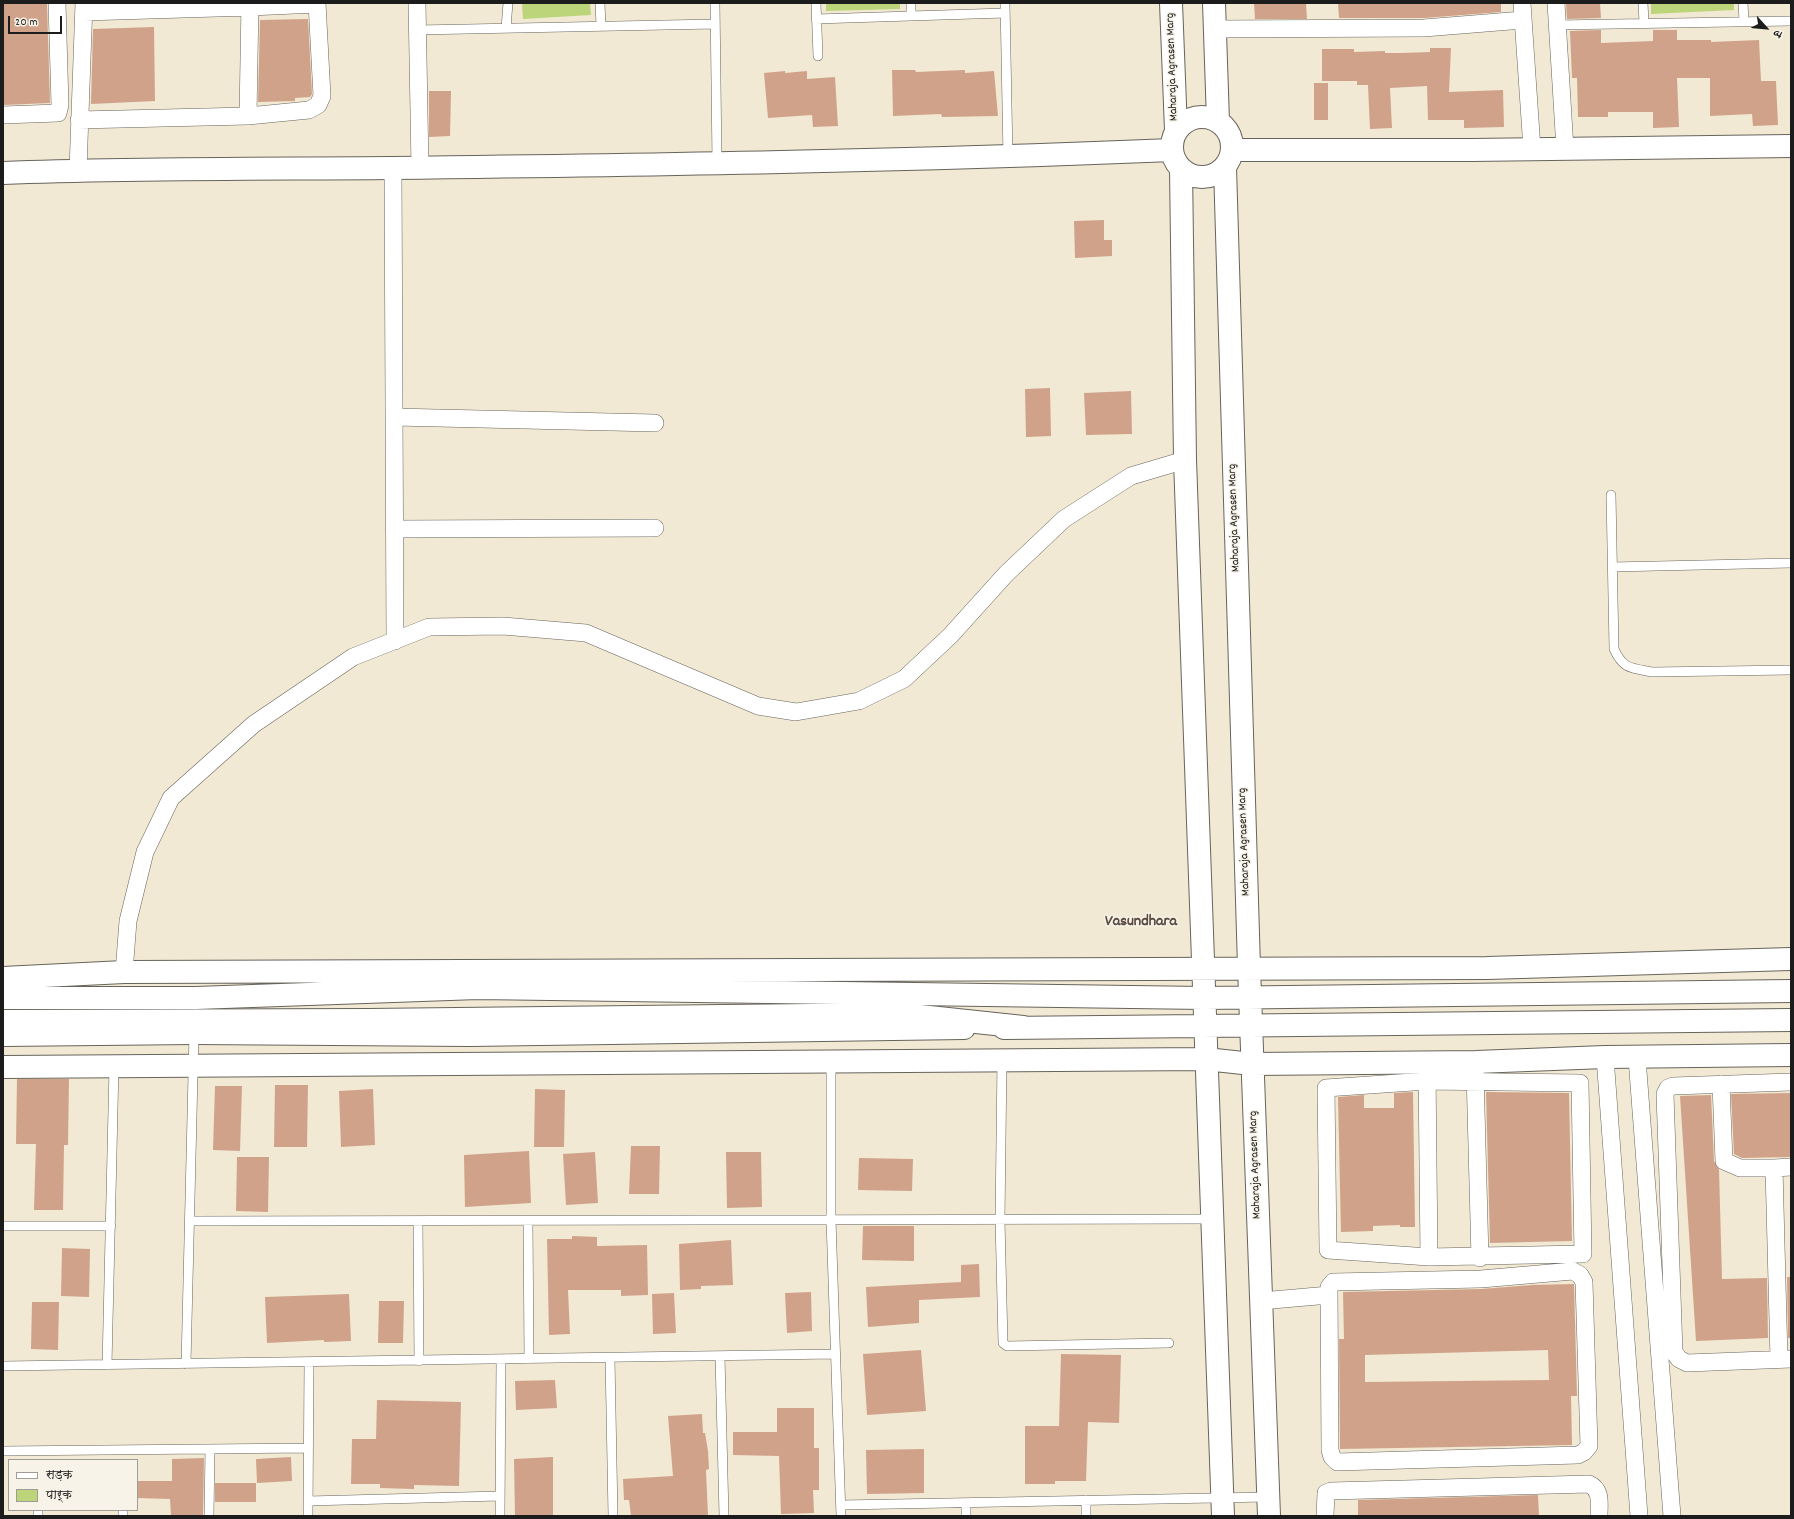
<!DOCTYPE html>
<meta charset="utf-8">
<style>
body{margin:0}
#map{position:relative;width:1794px;height:1519px;overflow:hidden;background:#f1e9d3;font-family:Dekko,"Playpen Sans Deva",sans-serif}
canvas{display:block}
.frame{position:absolute;inset:0;border:4px solid #1c1c1c;pointer-events:none}
.legend{position:absolute;left:8px;top:1459px;width:130px;height:52px;box-sizing:border-box;background:#f7f3e8;border:1px solid #9f9d96;margin:0;padding:5px 7px;list-style:none;font-size:12px;color:#1c1c1c}
.legend li{display:flex;align-items:center;gap:8px;height:20px}
.legend b{width:20px;border:1px solid #9f9d96}
.north{position:absolute;left:1746px;top:8px;width:40px;height:40px;-webkit-text-stroke:3px #f7f3e8;paint-order:stroke;rotate:117deg;font-size:11px;font-weight:700;line-height:16px;text-align:center;color:#1c1c1c}
.north::after{content:'';display:block;margin:auto;width:14px;height:18px;background:#1c1c1c;clip-path:polygon(50% 0,100% 100%,50% 72%,0 100%)}
.scale{position:absolute;left:8px;top:16px;width:54px;height:18px;box-sizing:border-box;border:2px solid #1c1c1c;border-top:0;padding-left:5px;font-size:12px;line-height:14px;white-space:nowrap;color:#1c1c1c;-webkit-text-stroke:3px #f7f3e8;paint-order:stroke}
</style>
<div id="map">
<canvas width="1794" height="1519"></canvas>
<div class="frame"></div>
<ul class="legend">
<li><b style="height:5px;background:#fff"></b>सड़क</li>
<li><b style="height:11px;background:#bcd57a"></b>पार्क</li>
</ul>
<div class="north">उ</div>
<div class="scale">20 m</div>
</div>
<script>
const context = document.querySelector('canvas').getContext('2d');
context.lineJoin = 'round';
function paint(path, color) { context.fillStyle = color; context.fill(path, 'evenodd'); }
function strokePath(path, color, width, dash) { context.strokeStyle = color; context.lineWidth = width; context.lineCap = dash ? 'butt' : 'round'; context.setLineDash(dash || []); context.stroke(path); }
function drawText(font, color, halo, rows, align = 'center') {
  context.font = font + ' Dekko,sans-serif'; context.lineWidth = 3; context.setLineDash([]); context.textBaseline = 'middle'; context.strokeStyle = halo; context.fillStyle = color; for (const [text, x, y, turn = 0] of rows) {
    context.save(); context.translate(x, y); context.rotate((+turn || 0) * Math.PI / 180); context.textAlign = isNaN(turn) ? turn : align; if (halo) context.strokeText(text, 0, 0); context.fillText(text, 0, 0); context.restore();
  }
}
const green = new Path2D(`
 M 522,3 L 590,3 L 591,15 L 523,19 Z
 M 826,3 L 900,3 L 900,9 L 826,11 Z
 M 1651,3 L 1734,3 L 1734,10 L 1651,14 Z`);
const building = new Path2D(`
 M 3,3 L 47,3 L 50,103 L 3,105 Z
 M 1254,3 L 1306,3 L 1307,19 L 1255,19 Z
 M 1338,3 L 1501,3 L 1501,12 L 1424,18 L 1339,18 Z
 M 1566,3 L 1600,3 L 1601,18 L 1567,19 Z
 M 308,19 L 312,94 L 310,97 L 295,98 L 295,101 L 258,102 L 260,20 Z
 M 154,27 L 155,101 L 91,104 L 93,29 Z
 M 1601,30 L 1601,43 L 1653,41 L 1653,30 L 1677,30 L 1677,40 L 1711,40 L 1711,42 L 1759,40 L 1761,81 L 1776,81 L 1778,125 L 1753,126 L 1752,114 L 1710,116 L 1710,78 L 1677,78 L 1679,127 L 1653,128 L 1653,112 L 1608,112 L 1608,117 L 1578,117 L 1577,78 L 1572,78 L 1570,31 Z
 M 1430,48 L 1451,48 L 1449,92 L 1503,90 L 1504,127 L 1464,128 L 1464,120 L 1428,120 L 1427,86 L 1390,88 L 1392,128 L 1370,129 L 1368,85 L 1357,85 L 1357,81 L 1322,81 L 1322,49 L 1354,49 L 1354,52 L 1385,51 L 1385,53 L 1401,53 L 1430,52 Z
 M 892,70 L 915,70 L 916,72 L 965,70 L 965,73 L 994,71 L 998,116 L 942,117 L 941,114 L 893,116 Z
 M 785,71 L 785,73 L 807,71 L 807,79 L 835,77 L 838,126 L 813,127 L 812,115 L 768,118 L 764,73 Z
 M 1314,83 L 1328,83 L 1328,120 L 1314,120 Z
 M 429,91 L 451,91 L 450,136 L 429,137 Z
 M 1104,220 L 1104,240 L 1112,240 L 1112,256 L 1075,258 L 1074,221 Z
 M 1050,388 L 1051,436 L 1026,437 L 1025,389 Z
 M 1131,391 L 1132,434 L 1086,435 L 1084,393 Z
 M 17,1079 L 69,1079 L 68,1145 L 64,1145 L 63,1210 L 34,1210 L 36,1144 L 16,1144 Z
 M 275,1085 L 308,1085 L 307,1147 L 274,1147 Z
 M 215,1086 L 242,1086 L 240,1151 L 213,1150 Z
 M 373,1089 L 375,1145 L 341,1147 L 339,1091 Z
 M 535,1089 L 565,1090 L 564,1147 L 534,1147 Z
 M 1413,1092 L 1415,1227 L 1400,1227 L 1400,1225 L 1373,1226 L 1373,1231 L 1341,1232 L 1338,1097 L 1364,1095 L 1364,1108 L 1394,1108 L 1394,1093 Z
 M 1486,1092 L 1569,1093 L 1572,1241 L 1490,1243 Z
 M 1791,1093 L 1791,1157 L 1742,1158 L 1734,1154 L 1731,1094 Z
 M 1711,1095 L 1714,1161 L 1719,1169 L 1722,1279 L 1767,1278 L 1768,1338 L 1696,1341 L 1680,1096 Z
 M 631,1146 L 660,1146 L 659,1194 L 629,1194 Z
 M 529,1151 L 531,1203 L 465,1207 L 464,1155 Z
 M 595,1152 L 598,1203 L 566,1205 L 563,1154 Z
 M 726,1152 L 761,1152 L 762,1207 L 727,1208 Z
 M 237,1157 L 269,1157 L 268,1212 L 236,1211 Z
 M 859,1158 L 913,1159 L 912,1191 L 858,1190 Z
 M 863,1226 L 914,1226 L 914,1261 L 862,1260 Z
 M 572,1236 L 597,1237 L 597,1246 L 647,1245 L 648,1295 L 621,1296 L 621,1290 L 568,1290 L 570,1334 L 549,1335 L 547,1239 L 572,1239 Z
 M 731,1240 L 733,1285 L 701,1286 L 701,1289 L 680,1290 L 679,1244 Z
 M 62,1248 L 90,1249 L 89,1297 L 61,1296 Z
 M 979,1264 L 980,1297 L 919,1300 L 919,1323 L 868,1327 L 866,1287 L 961,1282 L 961,1265 Z
 M 1787,1277 L 1791,1277 L 1791,1338 L 1788,1338 Z
 M 1574,1284 L 1577,1396 L 1571,1396 L 1572,1445 L 1340,1449 L 1339,1339 L 1344,1339 L 1343,1292 L 1481,1289 L 1532,1285 ZM 1548,1350 L 1549,1380 L 1365,1382 L 1365,1355 Z
 M 811,1292 L 812,1331 L 787,1333 L 785,1293 Z
 M 674,1293 L 676,1333 L 653,1334 L 652,1294 Z
 M 349,1294 L 351,1341 L 324,1342 L 324,1340 L 267,1343 L 265,1297 Z
 M 379,1301 L 404,1301 L 403,1343 L 378,1343 Z
 M 32,1302 L 59,1302 L 58,1350 L 31,1349 Z
 M 921,1350 L 926,1411 L 867,1415 L 863,1354 Z
 M 1061,1354 L 1121,1355 L 1119,1423 L 1088,1422 L 1086,1481 L 1055,1481 L 1055,1484 L 1025,1484 L 1025,1426 L 1059,1426 Z
 M 555,1380 L 557,1408 L 516,1410 L 515,1381 Z
 M 377,1400 L 461,1402 L 459,1486 L 414,1485 L 414,1489 L 380,1488 L 380,1484 L 351,1484 L 352,1439 L 376,1439 Z
 M 777,1408 L 814,1408 L 814,1448 L 819,1448 L 819,1490 L 813,1490 L 814,1513 L 781,1514 L 779,1456 L 733,1455 L 733,1432 L 777,1432 Z
 M 702,1414 L 703,1433 L 705,1433 L 708,1451 L 709,1469 L 706,1470 L 708,1516 L 631,1516 L 629,1500 L 624,1500 L 623,1479 L 673,1476 L 668,1416 Z
 M 924,1449 L 924,1493 L 867,1494 L 866,1450 Z
 M 291,1457 L 292,1481 L 257,1483 L 256,1459 Z
 M 553,1457 L 553,1516 L 515,1516 L 514,1459 Z
 M 204,1458 L 203,1516 L 171,1516 L 170,1499 L 137,1498 L 137,1481 L 172,1481 L 172,1459 Z
 M 215,1483 L 256,1483 L 256,1502 L 215,1502 Z
 M 1538,1495 L 1539,1516 L 1358,1516 L 1358,1500 Z`);
const lane = new Path2D(`
 M 600,3 L 601,26
 M 715,3 L 717,162
 M 816,3 L 818,56
 M 911,3 L 911,16
 M 1005,3 L 1008,157
 M 1643,3 L 1644,23
 M 1743,3 L 1744,21
 M 816,19 L 1005,13
 M 1557,25 L 1791,21
 M 506,28 L 508,3
 M 418,30 L 715,24
 M 1611,495 L 1614,649 C 1623,669 1631,668 1652,672 L 1791,670
 M 1612,567 L 1791,563
 M 1002,1060 L 1000,1220 L 1003,1343 L 1007,1346 L 1169,1343
 M 831,1062 L 831,1220 L 841,1516
 M 190,1221 L 1212,1219
 M 418,1221 L 419,1361
 M 528,1221 L 529,1359
 M 3,1226 L 111,1226
 M 720,1356 L 724,1516
 M 610,1358 L 613,1516
 M 186,1364 L 194,1033
 M 107,1365 L 114,1067
 M 3,1366 L 836,1354
 M 3,1451 L 308,1448
 M 1086,1500 L 1086,1516
 M 308,1501 L 500,1496
 M 966,1503 L 966,1516
 M 841,1505 L 1268,1497
 M 123,1510 L 123,1516
 M 38,1516 L 38,1510
 M 209,1516 L 210,1449
 M 308,1516 L 309,1363
 M 500,1516 L 501,1360`);
const street = new Path2D(`
 M 417,3 L 420,167
 M 1522,3 L 1532,149
 M 1556,3 L 1565,149
 M 84,12 L 250,7 L 317,4
 M 1215,29 L 1424,28 L 1523,20
 M 3,115 L 58,113 L 60,105 L 57,3
 M 248,116 L 250,3
 M 79,120 L 248,116 L 309,110 L 318,105 L 322,96 L 317,3
 M 393,168 L 395,641
 M 78,170 L 84,3
 M 394,417 L 655,423
 M 394,529 L 655,528
 M 124,972 L 128,921 L 145,852 L 171,798 L 254,724 L 353,657 L 429,627 L 503,626 L 586,633 L 758,706 L 796,712 L 859,701 L 904,679 L 950,636 L 1006,574 L 1064,519 L 1131,476 L 1185,460
 M 1605,1057 L 1639,1516
 M 1637,1058 L 1672,1516
 M 1427,1070 L 1429,1257
 M 1475,1072 L 1480,1258
 M 1427,1081 L 1580,1083 L 1583,1254 L 1429,1257 L 1328,1250 L 1326,1088 Z
 M 1791,1082 L 1673,1086 L 1668,1088 L 1665,1094 L 1674,1352 L 1679,1359 L 1687,1363 L 1791,1359
 M 1721,1084 L 1724,1161 L 1740,1168 L 1774,1168 L 1779,1359
 M 1774,1168 L 1791,1167
 M 1573,1271 L 1580,1275 L 1584,1282 L 1589,1446 L 1584,1452 L 1578,1455 L 1337,1462 L 1332,1457 L 1330,1450 L 1329,1287 L 1333,1282 L 1481,1279 Z
 M 1261,1301 L 1329,1295
 M 1325,1516 L 1326,1493 L 1331,1491 L 1589,1484 C 1602,1490 1599,1503 1599,1516`);
const secondary = new Path2D(`
 M 1171,3 L 1176,130
 M 1214,3 L 1218,121
 M1172 147a30 30 0 1 1 60 0a30 30 0 1 1-60 0Z
 M 1232,150 L 1471,150 L 1791,146
 M 1225,167 L 1249,967 L 1269,1516
 M 1181,169 L 1185,460 L 1223,1516
 M 3,173 C 132,168 261,169 391,168 C 651,165 911,161 1172,150
 M 3,978 L 124,972 L 1487,968 L 1791,959
 M 3,998 L 196,998 L 478,988 L 1204,998 L 1791,991
 M 1004,1028 L 1791,1020
 M 3,1035 L 194,1033 L 470,1035 L 964,1028
 M 3,1067 L 1206,1059 L 1252,1064 L 1476,1062 L 1605,1057 L 1791,1055`);
const highway = new Path2D(`
 M 3,1021 L 368,1020 L 901,1014 L 1023,1027`);
const streetNames = [
 ["Maharaja Agrasen Marg",1173,67,-92],
 ["Maharaja Agrasen Marg",1235,518,-92],
 ["Maharaja Agrasen Marg",1245,842,-92],
 ["Maharaja Agrasen Marg",1256,1165,-92]
];
const districtNames = [
 ["Vasundhara",1141,923]
];
paint(green, '#bcd57a');
paint(building, '#d1a28a');
strokePath(lane, '#67645c', 10);
strokePath(street, '#67645c', 18);
strokePath(secondary, '#67645c', 24);
strokePath(highway, '#67645c', 24);
strokePath(lane, '#fff', 9);
strokePath(street, '#fff', 17);
strokePath(secondary, '#fff', 22);
strokePath(highway, '#fff', 22);
drawText('12px', '#1c1c1c', '#f7f3e8', streetNames);
drawText('bold 16px', '#5b4b42', '#f7f3e8', districtNames);
</script>
